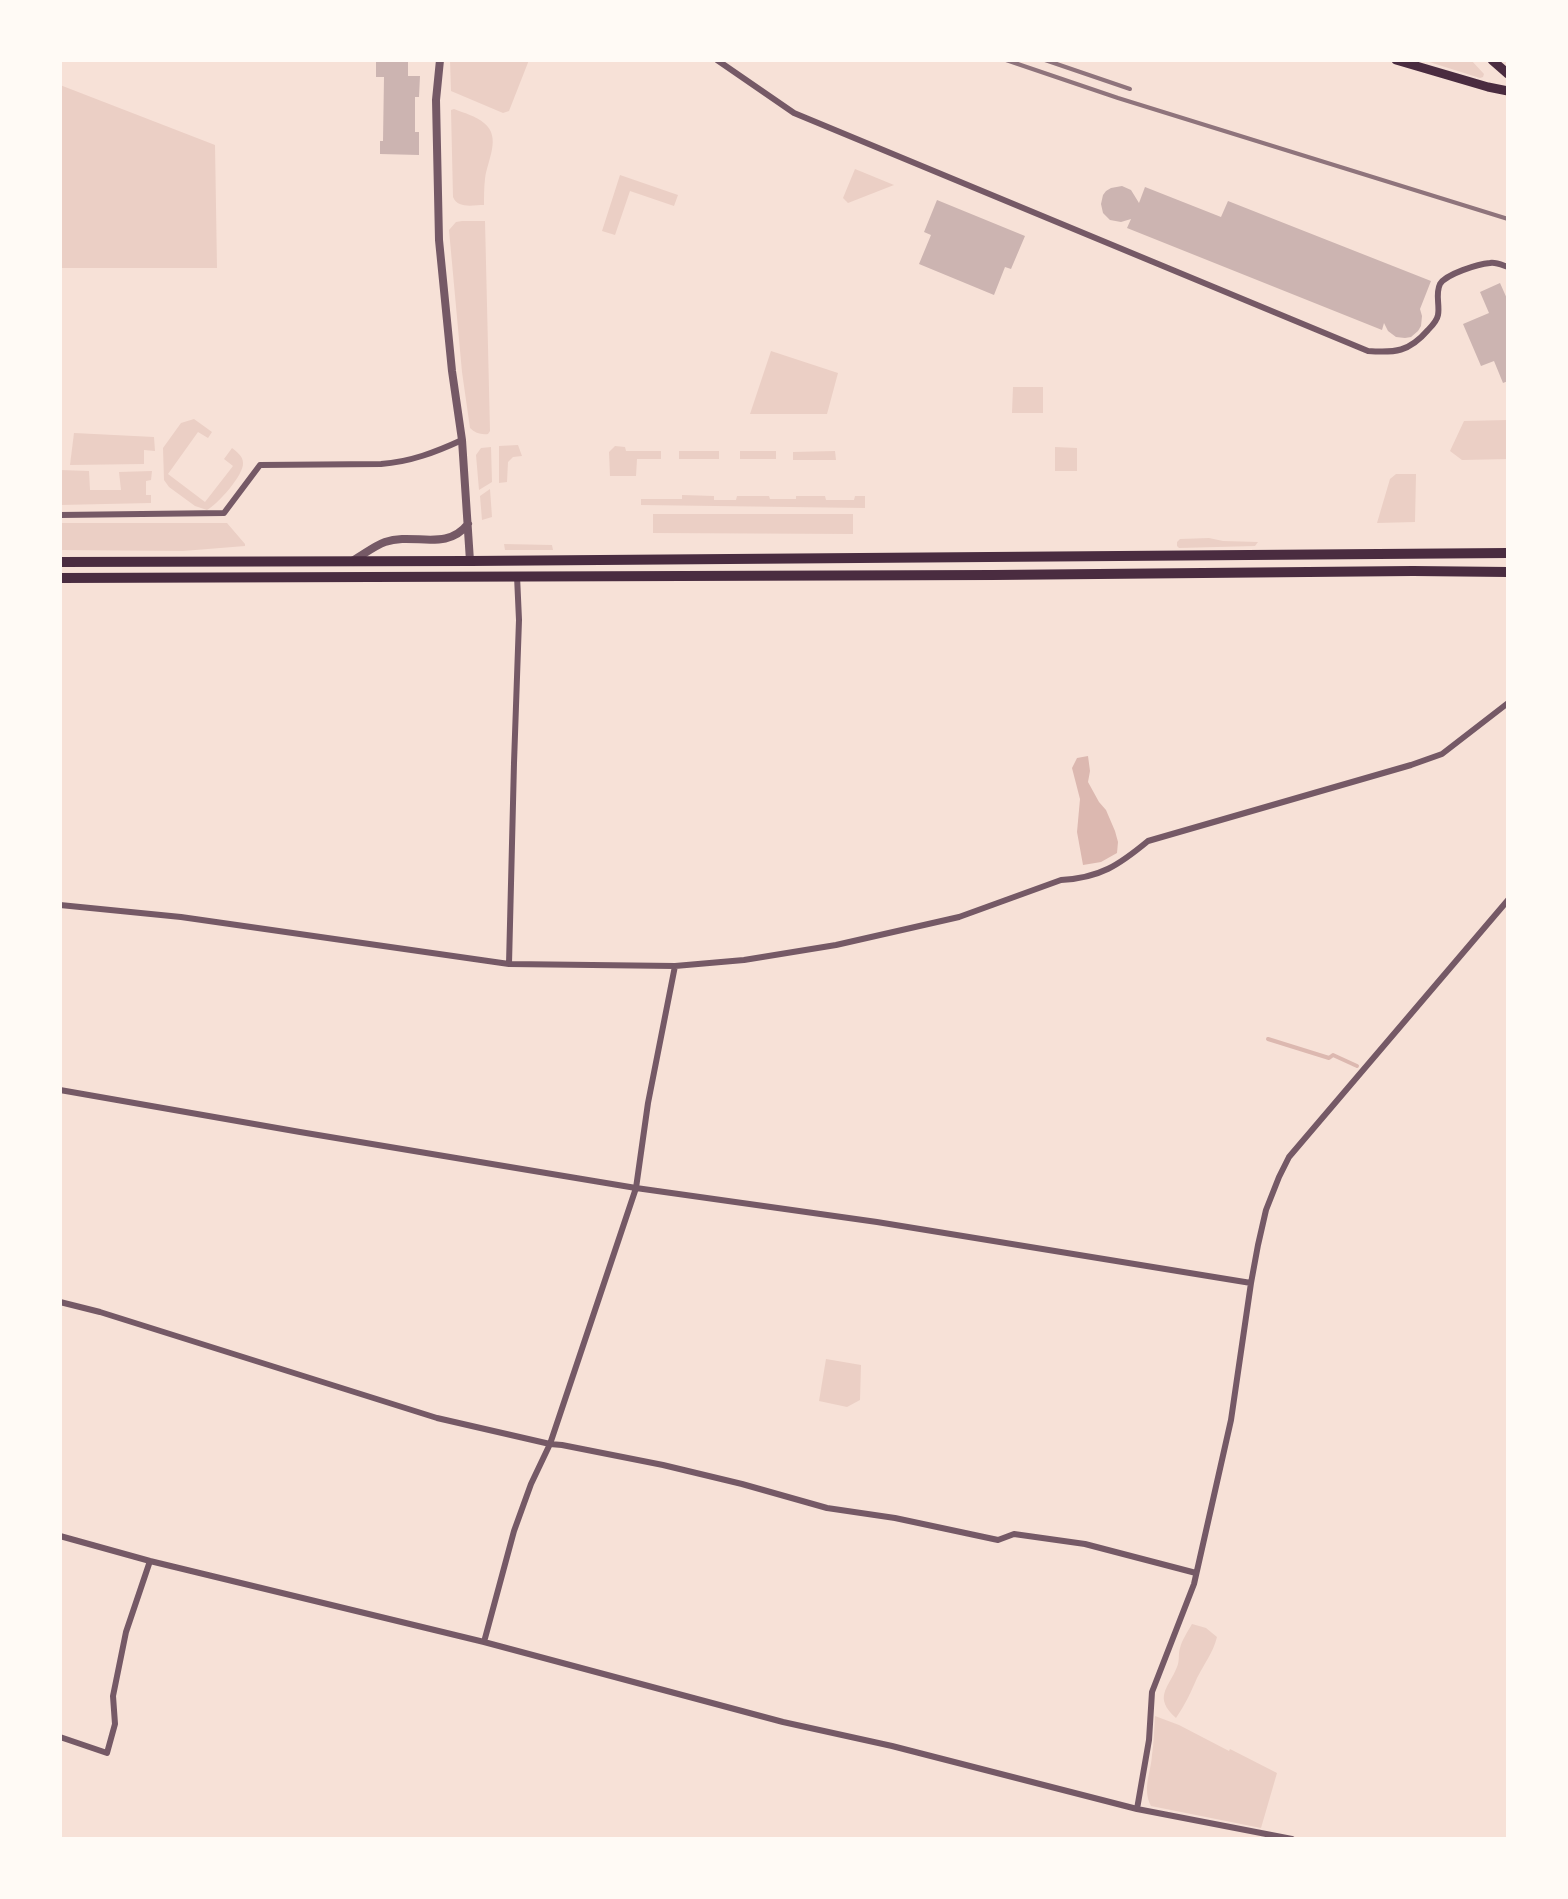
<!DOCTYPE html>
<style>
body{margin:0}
#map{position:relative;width:1568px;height:1899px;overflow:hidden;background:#f7e1d7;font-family:Roboto,sans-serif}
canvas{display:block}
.frame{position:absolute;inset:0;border:62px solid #fffaf5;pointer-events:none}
</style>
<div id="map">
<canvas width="1568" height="1899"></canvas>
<div class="frame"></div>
</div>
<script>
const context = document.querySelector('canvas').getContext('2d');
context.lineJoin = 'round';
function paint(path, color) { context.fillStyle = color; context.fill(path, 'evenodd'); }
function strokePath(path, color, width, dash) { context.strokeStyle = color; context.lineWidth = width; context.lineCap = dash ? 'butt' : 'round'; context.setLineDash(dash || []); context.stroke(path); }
const green = new Path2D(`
 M 450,60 L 529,60 L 509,111 L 503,113 L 451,91 Z
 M 1423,60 L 1471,60 L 1484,74 L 1483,77 L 1480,78 Z
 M 60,85 L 215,145 L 217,268 L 60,268 Z
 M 454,109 C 464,113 476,116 484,123 C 502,137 487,161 485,179 C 484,187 484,197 484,205 C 473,205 458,209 453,197 L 451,110 Z
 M 855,169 L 894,185 L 848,203 L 843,198 Z
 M 620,175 L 678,195 L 674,206 L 630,191 L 615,235 L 602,231 Z
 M 462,221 L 485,221 L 490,431 L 488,434 C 481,435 475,433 470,428 L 462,372 L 449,230 L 456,222 Z
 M 771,351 L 838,373 L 827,414 L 750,414 Z
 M 1013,387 L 1043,387 L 1043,413 L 1012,413 Z
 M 194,419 L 212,432 L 208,438 L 198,432 L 168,474 L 205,502 L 233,466 L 224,459 L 232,448 C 237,452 243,456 243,463 C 244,475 217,505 207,510 L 195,506 L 169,487 L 164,480 L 163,448 L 181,423 Z
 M 1508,420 L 1508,459 L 1462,460 L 1450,451 L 1464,421 Z
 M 74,433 L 154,437 L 155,451 L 144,450 L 144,464 L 70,465 Z
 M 518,445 L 522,456 L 513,457 L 508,462 L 507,482 L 499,483 L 499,446 Z
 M 615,446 L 625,447 L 626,451 L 661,451 L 661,459 L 637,459 L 636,476 L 610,476 L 609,452 Z
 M 491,447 L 492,482 L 479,490 L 476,455 L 481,448 Z
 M 1055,447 L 1077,448 L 1077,471 L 1055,471 Z
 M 679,451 L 719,451 L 719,459 L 679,459 Z
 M 740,451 L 776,451 L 776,459 L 740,459 Z
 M 835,451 L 836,460 L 793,460 L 793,452 Z
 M 60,470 L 89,471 L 90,490 L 121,490 L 119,472 L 152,471 L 151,480 L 146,481 L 146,495 L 151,495 L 151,503 L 60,505 Z
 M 1396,474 L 1416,474 L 1415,522 L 1377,523 L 1390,479 Z
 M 490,489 L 492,517 L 482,520 L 480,496 Z
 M 682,495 L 714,496 L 714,500 L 736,500 L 737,496 L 769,496 L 770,499 L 796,499 L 796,496 L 825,496 L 826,500 L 854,500 L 855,496 L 865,496 L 865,508 L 641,505 L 641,499 L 682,499 Z
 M 653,514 L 853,514 L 853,534 L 653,533 Z
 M 60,523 L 227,523 L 245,544 L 245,546 L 183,551 L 60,550 Z
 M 1209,538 L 1223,541 L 1258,542 L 1255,546 L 1179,548 L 1177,546 L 1177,542 L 1180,539 Z
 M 504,544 L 552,545 L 553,550 L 505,550 Z
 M 826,1359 L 861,1365 L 860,1400 L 847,1407 L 819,1401 Z
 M 1192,1624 L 1206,1628 L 1217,1637 C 1213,1653 1204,1664 1197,1678 C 1191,1692 1185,1705 1176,1718 C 1153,1697 1168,1689 1177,1667 C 1180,1660 1178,1654 1180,1648 C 1182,1640 1188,1631 1192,1624 Z
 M 1155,1716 L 1179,1725 L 1229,1751 L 1230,1749 L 1277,1773 L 1261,1828 L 1151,1806 C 1142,1788 1151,1773 1152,1755 C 1154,1742 1154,1729 1155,1716 Z`);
const water = new Path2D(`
 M 1088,756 L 1090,771 L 1088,782 L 1099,802 L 1106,810 L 1115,831 L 1118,842 L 1117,853 L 1101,862 L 1083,865 L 1077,832 L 1080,799 L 1072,768 L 1077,758 Z`);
const stream = new Path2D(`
 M 1268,1039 L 1329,1058 L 1333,1055 L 1357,1066`);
const building = new Path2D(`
 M 376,60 L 408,61 L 408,76 L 420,76 L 419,97 L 415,97 L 415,132 L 419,132 L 419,155 L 380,154 L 380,141 L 383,141 L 384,77 L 376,77 Z
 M 1122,186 L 1131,190 L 1139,203 L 1145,187 L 1221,217 L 1228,201 L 1431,281 L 1420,309 L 1422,316 L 1421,326 L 1418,331 L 1411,337 L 1405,338 L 1396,337 L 1388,331 L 1384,323 L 1382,330 L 1127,228 L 1131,219 L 1121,222 L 1110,220 L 1103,213 L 1101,204 L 1103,195 L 1106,191 L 1111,188 Z
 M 937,200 L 1025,236 L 1011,269 L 1005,267 L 994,295 L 919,264 L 931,235 L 924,232 Z
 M 1500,283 L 1508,301 L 1508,381 L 1503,383 L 1494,361 L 1481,366 L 1463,324 L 1489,313 L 1480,292 Z`);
const minor = new Path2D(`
 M 717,60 L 794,113 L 1368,351 C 1395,353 1409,352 1428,330 C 1432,326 1437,321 1438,315 C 1440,305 1435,294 1440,284 C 1446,274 1478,264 1490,263 C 1496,262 1502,265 1508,267
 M 60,515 L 224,513 L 260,465 L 381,464 C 410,462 436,452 462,440
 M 60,905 L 181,917 L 509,964 L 675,966 L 744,960 L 836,945 L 959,917 L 1061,880 C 1100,878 1119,865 1148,841 L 1411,765 L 1442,754 L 1508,703
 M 509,964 L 514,763 L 519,620 L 517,576
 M 60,1090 L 300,1132 L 636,1188 L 877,1222 L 1251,1283
 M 60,1302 L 100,1312 L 437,1418 L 550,1444 L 562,1445 L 663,1465 L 742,1484 L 827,1508 L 895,1518 L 998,1540 L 1014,1534 L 1085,1544 L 1196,1573
 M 60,1536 L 150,1561 L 484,1642 L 783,1722 L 892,1746 L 1137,1809 L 1292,1839
 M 484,1642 L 514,1531 L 531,1484 L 550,1444 L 636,1188 L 648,1103 L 675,966
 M 60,1737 L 107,1753 L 115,1724 L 113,1696 L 126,1632 L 150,1561
 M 1137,1809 L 1149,1740 L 1152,1692 L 1194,1584 L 1231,1420 L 1251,1283 L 1258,1245 L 1266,1210 L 1279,1177 L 1289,1157 L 1508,900`);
const tertiary = new Path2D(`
 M 440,60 L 436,100 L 439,240 L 452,371 L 462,440 L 470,561
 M 352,561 C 363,555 374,546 385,542 C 414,532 446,552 468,524`);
const secondary = new Path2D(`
 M 1396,60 L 1488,87 L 1508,91
 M 1492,60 L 1508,74`);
const primary = new Path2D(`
 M 60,562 L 470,561 L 1508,553
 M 60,578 L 993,575 L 1413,571 L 1508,572`);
const rail = new Path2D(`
 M 1006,60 L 1118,98 L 1508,219
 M 1045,60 L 1130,89`);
paint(green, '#ebcfc5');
paint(water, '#dcb8b0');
strokePath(stream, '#dcb8b0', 4);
paint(building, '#ccb4b1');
strokePath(minor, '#755966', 6);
strokePath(tertiary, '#755966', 8);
strokePath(secondary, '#4a2c40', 9);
strokePath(primary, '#4a2c40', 10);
strokePath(rail, '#8f747c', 4);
</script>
